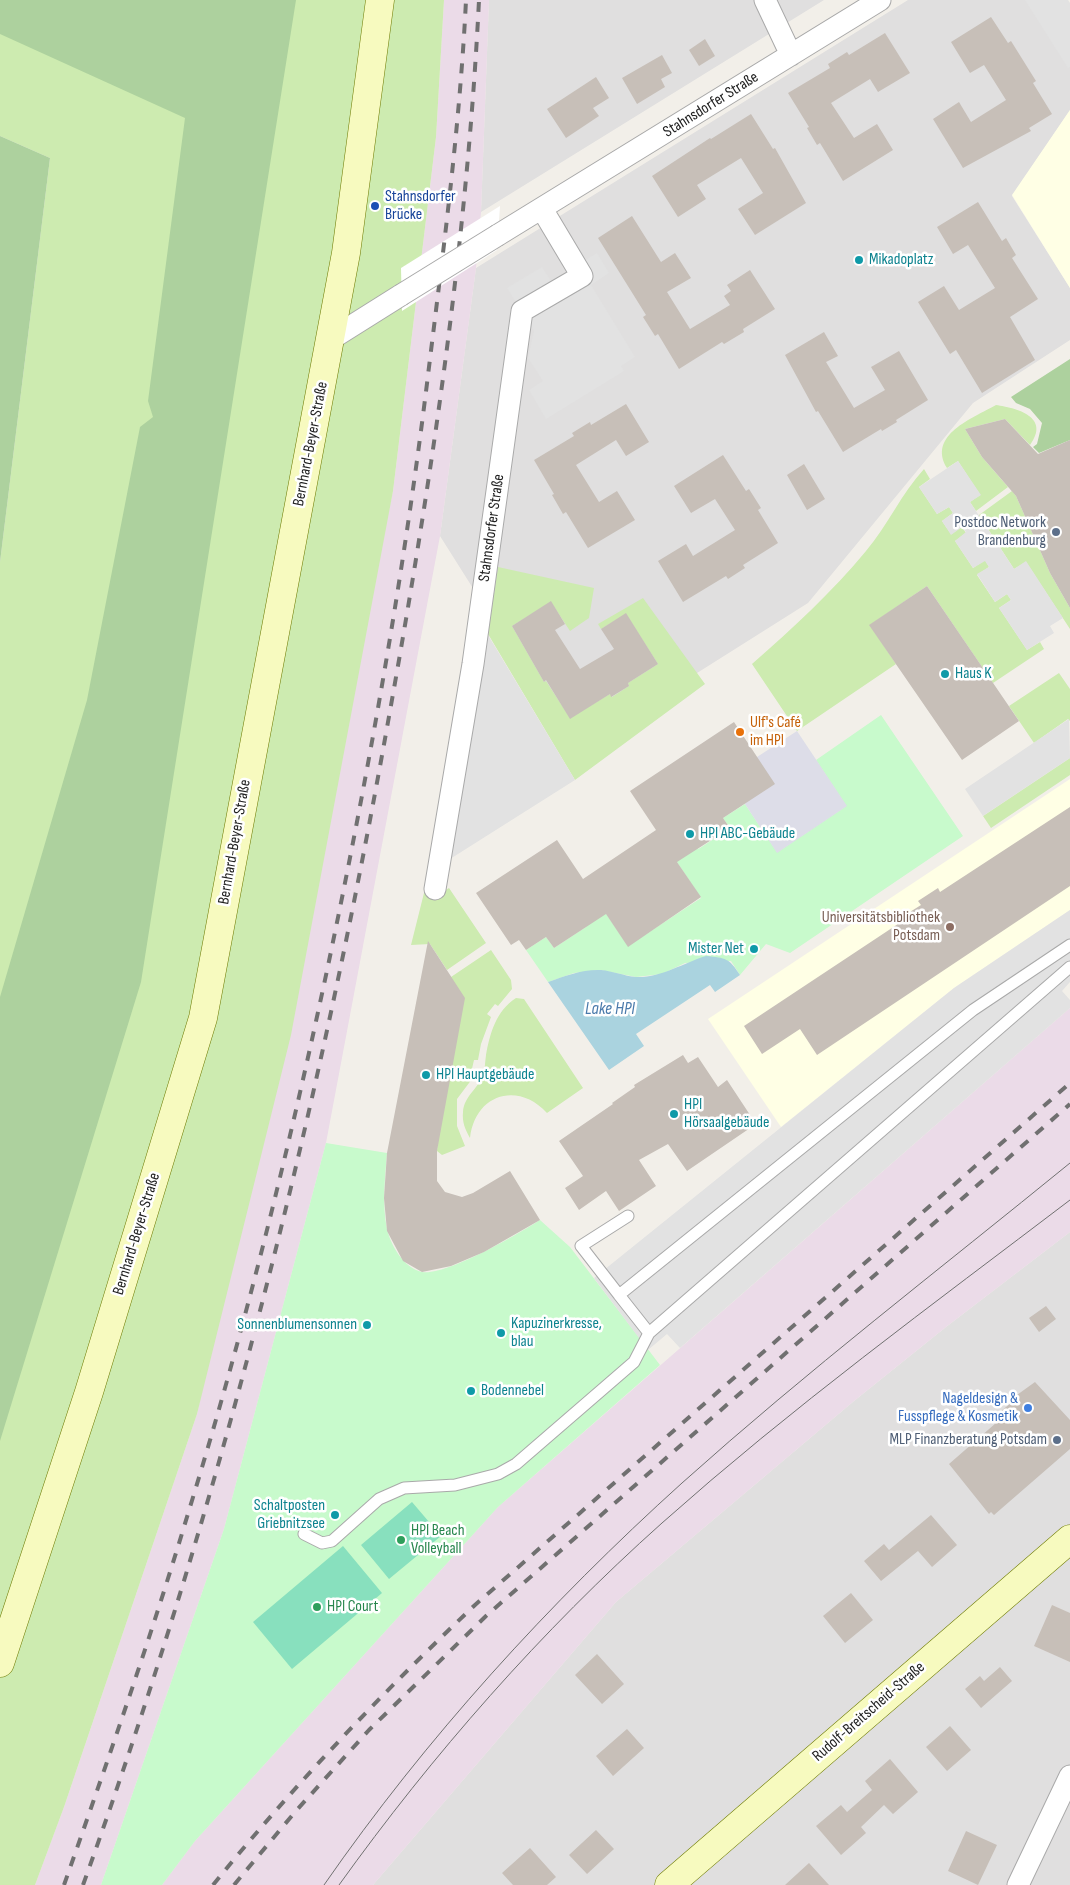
<!DOCTYPE html>
<meta charset="utf-8">
<style>
body{margin:0}
canvas{display:block;background:#f2efe9}
</style>
<canvas width="1070" height="1885"></canvas>
<script>
const context = document.querySelector('canvas').getContext('2d');
context.lineJoin = 'round';
function paint(path, color) { context.fillStyle = color; context.fill(path, 'evenodd'); }
function strokePath(path, color, width, dash) { context.strokeStyle = color; context.lineWidth = width; context.lineCap = dash ? 'butt' : 'round'; context.setLineDash(dash || []); context.stroke(path); }
function drawText(font, color, halo, rows, align = 'center') {
  context.font = font + ' "Sofia Sans Condensed",sans-serif'; context.lineWidth = 5; context.setLineDash([]); context.textBaseline = 'middle'; context.strokeStyle = halo; context.fillStyle = color; for (const [text, x, y, turn = 0] of rows) {
    context.save(); context.translate(x, y); context.rotate((+turn || 0) * Math.PI / 180); context.textAlign = isNaN(turn) ? turn : align; if (halo) context.strokeText(text, 0, 0); context.fillText(text, 0, 0); context.restore();
  }
}
const residential = new Path2D(`
 M 489,0 L 824,0 L 481,212 Z
 M 908,0 L 1042,0 L 1070,44 L 1070,110 L 1012,196 L 1070,288 L 1070,340 L 973,403 L 808,603 L 575,750 L 440,536 L 476,268 Z
 M 1070,1232 L 1070,1885 L 373,1885 L 616,1602 L 854,1401 L 946,1327 Z`);
const industrial = new Path2D(`
 M 444,0 L 489,0 L 481,212 L 476,268 L 440,536 L 326,1143 L 224,1529 L 101,1885 L 35,1885 L 64,1807 L 197,1414 L 393,491 L 436,137 Z
 M 1070,1008 L 1070,1232 L 946,1327 L 854,1401 L 616,1602 L 373,1885 L 162,1885 L 195,1841 L 498,1507 Z`);
const education = new Path2D(`
 M 1070,110 L 1070,288 L 1012,195 Z
 M 1070,779 L 1070,910 L 954,988 L 781,1127 L 708,1019 Z`);
const grass = new Path2D(`
 M 0,0 L 444,0 L 436,137 L 393,491 L 291,1035 L 197,1414 L 64,1807 L 35,1885 L 0,1885 L 0,562 L 50,158 L 0,136 Z
 M 996,405 C 1017,408 1051,417 1030,445 L 1005,419 L 965,429 L 982,457 L 1008,487 L 976,511 L 970,502 L 980,495 L 958,461 L 947,468 C 927,435 973,418 996,405 Z
 M 924,469 L 930,479 L 919,487 L 937,514 L 949,507 L 953,513 L 942,521 L 951,534 L 962,527 L 966,533 L 955,541 L 973,568 L 985,560 L 989,567 L 977,575 L 995,602 L 1007,594 L 1011,600 L 999,608 L 1027,650 L 1040,642 L 1044,649 L 993,683 L 927,586 L 870,625 L 896,664 L 797,731 L 752,664 C 793,628 832,592 866,551 C 888,525 901,494 924,469 Z
 M 1012,491 L 1016,496 L 1050,573 L 1070,608 L 1070,629 L 1026,562 L 1014,569 L 979,515 Z
 M 498,567 L 594,588 L 589,618 L 570,631 L 551,602 L 512,626 L 544,682 L 546,681 L 570,718 L 610,694 L 612,697 L 629,686 L 628,683 L 658,664 L 626,614 L 601,629 L 598,624 L 643,598 L 705,684 L 575,780 L 488,634 Z
 M 1059,673 L 1070,689 L 1070,721 L 1068,719 L 1034,743 L 1009,706 Z
 M 1070,758 L 1070,775 L 991,828 L 983,816 Z
 M 449,888 L 486,943 L 447,970 L 430,944 L 411,945 L 424,893 L 436,896 Z
 M 491,950 L 511,980 L 512,989 L 498,1006 L 495,1004 L 487,1014 L 491,1017 L 481,1044 L 478,1060 L 474,1060 L 471,1073 L 475,1075 L 457,1099 L 457,1126 L 465,1146 L 442,1155 L 437,1151 L 451,977 Z
 M 516,998 L 524,999 L 583,1088 L 547,1113 C 518,1081 475,1094 470,1138 C 465,1129 462,1122 463,1112 C 464,1096 478,1089 483,1075 C 485,1069 485,1062 486,1055 C 490,1033 496,1011 516,998 Z`);
const forest = new Path2D(`
 M 0,0 L 296,0 L 141,982 L 0,1441 L 0,997 L 87,700 L 140,427 L 153,417 L 148,401 L 185,118 L 0,34 Z
 M 0,136 L 50,158 L 0,562 Z
 M 1070,359 L 1070,440 L 1039,453 L 1033,447 L 1037,444 L 1042,423 L 1030,409 L 1016,403 L 1011,397 Z`);
const park = new Path2D(`
 M 881,715 L 963,836 L 790,953 L 766,944 L 740,975 L 731,961 L 685,963 L 662,974 L 636,977 L 600,970 L 574,973 L 548,982 L 526,950 L 546,937 L 554,948 L 586,927 L 598,902 L 628,946 L 701,898 L 671,853 L 691,839 L 698,849 L 700,848 L 730,828 L 723,818 L 745,804 L 777,852 L 846,806 L 816,760 Z
 M 326,1143 L 387,1153 C 385,1178 382,1205 387,1229 C 391,1246 404,1268 422,1272 C 447,1276 518,1234 540,1220 L 570,1247 L 660,1365 L 498,1507 L 195,1841 L 162,1885 L 101,1885 L 224,1529 Z`);
const pitch = new Path2D(`
 M 412,1502 L 441,1536 L 389,1579 L 361,1545 Z
 M 343,1546 L 382,1593 L 292,1669 L 253,1622 Z`);
const parking = new Path2D(`
 M 1025,0 L 1068,0 L 1070,3 L 1070,67 L 1068,68 Z
 M 597,253 L 609,273 L 591,285 L 635,357 L 621,366 L 624,371 L 546,419 L 529,390 L 543,381 L 528,358 L 534,331 L 507,288 L 542,267 L 551,281 Z
 M 958,461 L 981,495 L 970,502 L 1014,569 L 1026,561 L 1063,618 L 1050,626 L 1054,633 L 1027,650 L 999,608 L 1011,600 L 1007,594 L 995,602 L 977,574 L 989,567 L 985,561 L 973,568 L 955,541 L 966,532 L 962,527 L 951,535 L 942,521 L 953,513 L 949,507 L 937,514 L 919,487 Z
 M 479,620 L 575,780 L 439,866 Z
 M 1069,719 L 1070,758 L 983,816 L 965,789 Z
 M 1070,910 L 1070,982 L 1062,991 L 1070,1000 L 1070,1008 L 680,1348 L 667,1334 L 648,1350 L 594,1278 L 954,988 Z`);
const plaza = new Path2D(`
 M 797,731 L 847,806 L 777,853 L 745,804 L 757,757 Z`);
const water = new Path2D(`
 M 706,956 C 726,958 729,958 740,975 L 715,992 L 710,985 L 636,1034 L 644,1046 L 609,1070 L 548,982 C 565,976 583,969 601,970 C 613,971 624,976 636,977 C 661,978 683,963 706,956 Z`);
const pier = new Path2D(`
 M 500,206 L 497,250 L 402,311 L 401,268 Z`);
const building = new Path2D(`
 M 991,17 L 1008,43 L 1011,41 L 1036,81 L 1033,83 L 1052,114 L 1029,128 L 1031,131 L 963,168 L 933,119 L 959,102 L 971,122 L 1006,100 L 984,65 L 970,73 L 951,42 Z
 M 885,33 L 910,73 L 878,92 L 870,79 L 831,103 L 854,138 L 877,124 L 893,150 L 843,181 L 820,143 L 817,145 L 807,128 L 809,127 L 788,93 L 830,68 L 828,64 L 847,52 L 849,55 Z
 M 705,39 L 715,56 L 699,66 L 689,50 Z
 M 662,55 L 672,73 L 661,79 L 665,87 L 637,104 L 622,78 Z
 M 596,77 L 609,98 L 593,108 L 599,116 L 566,138 L 547,109 Z
 M 751,114 L 773,149 L 775,148 L 806,203 L 755,235 L 738,209 L 763,193 L 741,158 L 697,185 L 706,199 L 678,217 L 652,176 L 710,138 L 711,139 Z
 M 978,202 L 1002,241 L 1006,238 L 1016,255 L 1012,258 L 1038,299 L 1010,317 L 1035,360 L 982,393 L 956,350 L 950,354 L 918,302 L 944,286 L 959,310 L 995,288 L 968,245 L 953,254 L 937,227 Z
 M 632,216 L 661,262 L 675,253 L 691,278 L 667,292 L 690,329 L 730,305 L 724,296 L 731,291 L 727,285 L 750,270 L 775,309 L 743,329 L 744,332 L 724,344 L 722,342 L 679,369 L 658,334 L 655,336 L 643,317 L 646,315 L 598,238 Z
 M 824,332 L 838,356 L 826,362 L 854,408 L 885,390 L 871,367 L 899,351 L 928,400 L 896,420 L 897,422 L 882,431 L 881,429 L 843,452 L 818,411 L 816,412 L 785,355 Z
 M 626,404 L 649,442 L 626,456 L 616,440 L 576,465 L 599,502 L 617,491 L 635,520 L 588,548 L 566,512 L 563,514 L 552,495 L 554,494 L 534,460 L 574,436 L 572,433 L 590,422 L 591,425 Z
 M 1005,419 L 1038,454 L 1070,440 L 1070,608 L 1050,573 L 1016,496 L 982,457 L 965,429 Z
 M 723,455 L 746,491 L 749,489 L 761,508 L 758,510 L 778,543 L 743,565 L 745,568 L 728,579 L 726,576 L 683,602 L 658,561 L 686,544 L 693,556 L 735,530 L 715,499 L 691,513 L 674,486 Z
 M 804,464 L 825,499 L 807,510 L 787,475 Z
 M 927,586 L 1019,721 L 962,760 L 869,625 Z
 M 551,601 L 565,624 L 555,630 L 580,669 L 614,649 L 601,629 L 626,613 L 658,664 L 628,683 L 629,686 L 611,697 L 610,694 L 570,719 L 546,680 L 544,682 L 512,626 Z
 M 734,722 L 775,784 L 723,818 L 730,828 L 677,862 L 701,897 L 628,947 L 606,914 L 554,948 L 546,937 L 526,950 L 519,940 L 511,945 L 476,893 L 557,840 L 583,879 L 656,830 L 630,791 Z
 M 1070,807 L 1070,886 L 817,1055 L 800,1029 L 762,1054 L 744,1026 L 904,920 L 902,917 L 921,905 L 918,901 L 938,888 L 940,892 Z
 M 428,941 L 465,998 L 437,1151 L 437,1181 L 445,1192 L 462,1197 L 473,1193 L 510,1171 L 540,1220 L 484,1252 L 451,1266 L 422,1272 L 403,1261 L 387,1231 L 384,1198 L 387,1153 Z
 M 683,1055 L 688,1063 L 698,1057 L 718,1087 L 727,1080 L 756,1124 L 687,1171 L 668,1144 L 639,1160 L 656,1186 L 619,1211 L 606,1191 L 579,1210 L 565,1188 L 583,1176 L 559,1141 L 613,1104 L 612,1103 L 635,1087 L 634,1085 Z
 M 1046,1306 L 1056,1319 L 1039,1332 L 1029,1318 Z
 M 1035,1382 L 1070,1420 L 1070,1449 L 994,1515 L 991,1512 L 989,1514 L 949,1464 L 1004,1416 L 1000,1412 L 1012,1402 L 1010,1400 Z
 M 931,1515 L 957,1545 L 932,1567 L 918,1551 L 881,1581 L 864,1561 L 884,1544 L 889,1550 Z
 M 851,1593 L 873,1620 L 845,1643 L 823,1616 Z
 M 1052,1605 L 1070,1613 L 1070,1662 L 1034,1646 Z
 M 597,1654 L 624,1684 L 602,1704 L 575,1675 Z
 M 1000,1667 L 1012,1681 L 981,1708 L 965,1689 L 980,1676 L 984,1681 Z
 M 950,1726 L 971,1750 L 947,1771 L 926,1747 Z
 M 627,1729 L 644,1748 L 613,1776 L 596,1756 Z
 M 890,1759 L 918,1792 L 893,1814 L 884,1805 L 861,1827 L 866,1833 L 841,1855 L 816,1826 L 841,1805 L 847,1812 L 872,1790 L 865,1781 Z
 M 596,1830 L 614,1849 L 587,1874 L 569,1855 Z
 M 966,1831 L 997,1845 L 978,1885 L 948,1871 Z
 M 530,1848 L 556,1877 L 547,1885 L 513,1885 L 502,1873 Z
 M 809,1863 L 829,1885 L 785,1885 Z`);
const lane = new Path2D(`
 M 628,1216 L 581,1246 L 619,1295 L 973,1010 L 1070,945
 M 619,1295 L 649,1333 L 1070,967
 M 304,1534 L 322,1543 L 332,1541 L 379,1499 L 404,1488 L 455,1485 L 498,1474 L 516,1464 L 634,1362 L 649,1333`);
const street = new Path2D(`
 M 765,0 L 791,55
 M 498,235 L 880,0
 M 331,339 L 401,295
 M 435,889 L 473,664 L 522,311 L 582,276 L 542,209
 M 1018,1885 L 1070,1776`);
const secondary = new Path2D(`
 M 0,1663 L 89,1392 L 203,1018 L 346,253 L 380,0
 M 669,1885 L 1070,1539`);
const tram = new Path2D(`
 M 324,1885 C 426,1738 549,1603 682,1483 C 807,1371 940,1269 1070,1163
 M 339,1885 C 433,1754 541,1631 662,1523 C 791,1408 932,1305 1070,1200`);
const rail = new Path2D(`
 M 64,1885 C 108,1760 152,1634 190,1507 C 245,1328 290,1145 329,961 C 370,765 405,567 429,367 C 444,245 460,123 466,0
 M 83,1885 C 219,1508 318,1116 388,722 C 431,483 467,242 479,0
 M 213,1885 C 294,1785 382,1693 475,1605 L 1070,1083
 M 234,1885 L 295,1812 L 369,1730 L 486,1616 L 1070,1104`);
const streetBridge = new Path2D(`
 M 401,295 L 498,235`);
const markers = [
 [375,206,5,"#1a4fb4"],
 [859,260,5,"#0f9aa8"],
 [1056,532,5,"#5c6f8a"],
 [945,674,5,"#0f9aa8"],
 [740,732,5,"#e8710a"],
 [690,834,5,"#0f9aa8"],
 [950,927,5,"#8d6e63"],
 [754,949,5,"#0f9aa8"],
 [426,1075,5,"#0f9aa8"],
 [674,1114,5,"#0f9aa8"],
 [367,1325,5,"#0f9aa8"],
 [501,1333,5,"#0f9aa8"],
 [471,1391,5,"#0f9aa8"],
 [1028,1408,5,"#3f7fe0"],
 [1057,1440,5,"#5c6f8a"],
 [335,1515,5,"#0f9aa8"],
 [401,1540,5,"#2e9e5b"],
 [317,1607,5,"#2e9e5b"]
];
const streetNames = [
 ["Stahnsdorfer Straße",711,105,-32],
 ["Bernhard-Beyer-Straße",311,444,-79],
 ["Stahnsdorfer Straße",492,528,-82],
 ["Bernhard-Beyer-Straße",235,842,-80],
 ["Bernhard-Beyer-Straße",137,1234,-73],
 ["Rudolf-Breitscheid-Straße",869,1712,-41]
];
const transitNames = [
 ["Stahnsdorfer",385,197],
 ["Brücke",385,215]
];
const cultureNames = [
 ["Mikadoplatz",869,260],
 ["Haus K",955,674],
 ["HPI ABC-Gebäude",700,834],
 ["Mister Net",744,949,"right"],
 ["HPI Hauptgebäude",436,1075],
 ["HPI",684,1105],
 ["Hörsaalgebäude",684,1123],
 ["Kapuzinerkresse,",511,1324],
 ["blau",511,1342],
 ["Sonnenblumensonnen",357,1325,"right"],
 ["Bodennebel",481,1391],
 ["Schaltposten",325,1506,"right"],
 ["Griebnitzsee",325,1524,"right"]
];
const serviceNames = [
 ["Postdoc Network",1046,523],
 ["Brandenburg",1046,541],
 ["MLP Finanzberatung Potsdam",1047,1440]
];
const foodNames = [
 ["Ulf's Café",750,723],
 ["im HPI",750,741]
];
const educationNames = [
 ["Universitätsbibliothek",940,918],
 ["Potsdam",940,936]
];
const shopNames = [
 ["Nageldesign &",1018,1399],
 ["Fusspflege & Kosmetik",1018,1417]
];
const leisureNames = [
 ["HPI Beach",411,1531],
 ["Volleyball",411,1549],
 ["HPI Court",327,1607]
];
const waterNames = [
 ["Lake HPI",610,1009]
];
paint(residential, '#e0dfdf');
paint(industrial, '#ebdbe8');
paint(education, '#ffffe5');
paint(grass, '#cdebb0');
paint(forest, '#add19e');
paint(park, '#c8facc');
paint(pitch, '#88e0be');
paint(parking, '#e2e2e2');
paint(plaza, '#dddde8');
paint(water, '#aad3df');
paint(pier, '#fff');
paint(building, '#c7bfb8');
strokePath(lane, '#a9a9a9', 13);
strokePath(street, '#a9a9a9', 23);
strokePath(secondary, '#707d05', 29);
strokePath(lane, '#fff', 11);
strokePath(street, '#fff', 21);
strokePath(secondary, '#f7fabf', 28);
strokePath(tram, '#707070', 1);
strokePath(rail, '#707070', 4, [10, 10]);
strokePath(streetBridge, '#a9a9a9', 23, []);
strokePath(streetBridge, '#fff', 21);
for (const [x, y, r, color] of markers) { const dot = new Path2D(); dot.arc(x, y, r, 0, 2 * Math.PI); context.fillStyle = color; context.fill(dot); strokePath(dot, '#fff', 2); }
drawText('16px', '#222', '#fff', streetNames);
drawText('16px', '#164399', '#fff', transitNames, 'left');
drawText('16px', '#0d838f', '#fff', cultureNames, 'left');
drawText('16px', '#4e5e75', '#fff', serviceNames, 'right');
drawText('16px', '#c56008', '#fff', foodNames, 'left');
drawText('16px', '#785e54', '#fff', educationNames, 'right');
drawText('16px', '#366cbe', '#fff', shopNames, 'right');
drawText('16px', '#27864d', '#fff', leisureNames, 'left');
drawText('italic 18px', '#4a7aab', '#fff', waterNames);
</script>
